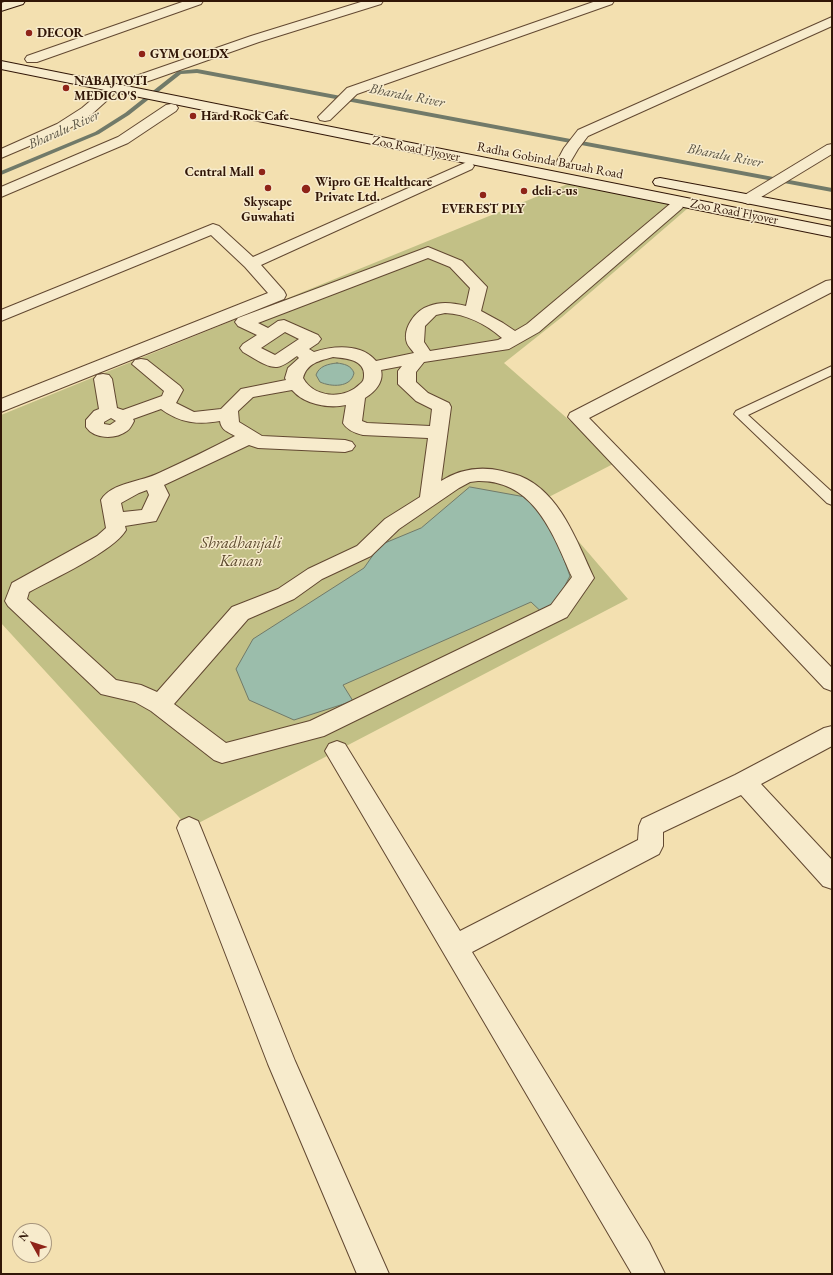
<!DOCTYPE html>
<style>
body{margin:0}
#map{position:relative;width:833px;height:1275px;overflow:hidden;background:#f3e0b0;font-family:"EB Garamond",serif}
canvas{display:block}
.frame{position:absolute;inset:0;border:2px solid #311607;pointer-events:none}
.north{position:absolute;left:12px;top:1223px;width:40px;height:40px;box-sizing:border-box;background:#f7ebcc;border:1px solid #a8967d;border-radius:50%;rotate:309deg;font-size:11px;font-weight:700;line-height:16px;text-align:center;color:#311607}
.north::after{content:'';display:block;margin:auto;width:14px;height:18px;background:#8f2418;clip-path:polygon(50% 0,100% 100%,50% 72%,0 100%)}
</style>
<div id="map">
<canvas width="833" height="1275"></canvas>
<div class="frame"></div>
<div class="north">N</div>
</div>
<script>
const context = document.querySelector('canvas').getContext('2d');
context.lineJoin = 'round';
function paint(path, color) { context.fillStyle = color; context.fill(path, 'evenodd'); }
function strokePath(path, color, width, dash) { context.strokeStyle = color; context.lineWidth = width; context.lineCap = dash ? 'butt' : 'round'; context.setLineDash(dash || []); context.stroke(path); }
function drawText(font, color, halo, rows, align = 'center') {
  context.font = font + ' "EB Garamond",serif'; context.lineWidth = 3; context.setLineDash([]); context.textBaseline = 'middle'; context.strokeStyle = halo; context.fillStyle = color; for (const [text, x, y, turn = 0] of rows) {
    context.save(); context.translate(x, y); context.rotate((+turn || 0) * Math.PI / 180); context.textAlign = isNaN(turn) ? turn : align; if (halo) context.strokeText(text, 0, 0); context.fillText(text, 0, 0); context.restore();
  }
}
const green = new Path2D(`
 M 580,179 L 695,202 L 562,317 L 504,363 L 617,462 L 543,500 L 628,599 L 189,828 L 1,623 L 1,415 Z`);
const water = new Path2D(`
 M 337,363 C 344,364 351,365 354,373 C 351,388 331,387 320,382 L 316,375 C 319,366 328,364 337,363 Z
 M 470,487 L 542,500 L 570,576 L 548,618 L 531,602 L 343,685 L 353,701 L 294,720 L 249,700 L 236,669 L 253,639 L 364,568 L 380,545 L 421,528 Z`);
const stream = new Path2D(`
 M 197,69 L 832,188 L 832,192 L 197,73 L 181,74 L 129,115 L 99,134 L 1,175 L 1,171 L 95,132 L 125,113 L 178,71 Z`);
const lane = new Path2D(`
 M 832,366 L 832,375 L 748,415 L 832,492 L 832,505 L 827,503 L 734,414 L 736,411 Z`);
const street = new Path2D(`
 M 185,1 L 203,1 L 201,4 L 37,62 L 27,62 L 25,59 L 27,56 Z
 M 364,1 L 383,1 L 381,4 L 259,42 L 143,83 L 133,83 L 131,80 L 133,77 L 251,36 Z
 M 596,1 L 614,1 L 612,4 L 357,94 L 330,120 L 325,121 L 320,120 L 318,117 L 347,88 Z
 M 832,17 L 832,26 L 588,136 L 578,149 L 568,166 L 563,167 L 558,166 L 556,163 L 564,148 L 578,130 Z
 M 107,90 L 112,91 L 114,94 L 92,114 L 67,130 L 1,158 L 1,149 L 57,124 L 82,108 L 102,91 Z
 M 171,104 L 176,105 L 178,108 L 176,111 L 128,143 L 1,197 L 1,187 L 118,137 L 166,105 Z
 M 832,144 L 832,154 L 753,202 L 748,204 L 743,202 L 740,199 L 743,196 L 827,145 Z
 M 467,162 L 472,163 L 474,166 L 472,169 L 261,265 L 284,291 L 286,295 L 284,299 L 1,412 L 1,399 L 268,293 L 245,267 L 211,235 L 1,321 L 1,310 L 213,224 L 219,226 L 253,257 Z
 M 675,202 L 680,204 L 683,207 L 680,210 L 539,332 L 509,349 L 424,362 L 416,372 L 416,382 L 428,393 L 449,403 L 451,407 L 441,481 C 460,469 481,466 502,471 C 508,473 515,474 520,476 C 560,492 577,542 594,578 L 567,617 L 324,736 L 222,763 L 214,760 L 151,711 L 135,702 L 101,694 L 8,606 L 5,601 L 12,583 L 97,536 L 106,528 L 101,500 C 112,482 142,482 159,473 C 185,461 210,449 235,436 C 228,432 221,430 220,421 C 198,425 180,423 161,409 L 133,419 L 134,421 C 132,425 130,429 127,431 C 115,440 94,439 86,427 L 86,420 L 94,411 L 99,409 L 94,379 L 97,375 L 103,374 L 109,375 L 112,379 L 117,408 L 123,410 L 162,396 L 164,391 L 132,364 L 135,360 L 141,359 L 147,360 L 180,386 L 183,390 L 176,403 L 194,412 L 221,409 L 241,389 L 286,380 L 285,378 L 288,368 L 299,358 L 297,356 C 291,360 284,366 277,367 C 267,368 252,357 243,352 L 240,348 L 243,344 L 257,335 L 238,326 L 235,322 L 238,318 L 428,247 L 462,261 L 487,287 L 481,311 L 503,323 L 515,331 L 527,324 L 670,204 ZM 428,258 L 450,267 L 470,288 L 466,306 C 454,303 441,301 429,306 C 416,310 402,328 407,343 C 408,346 412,350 414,353 L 376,361 C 361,343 333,346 314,352 L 309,349 L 318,343 L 321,339 L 318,335 L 284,320 L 278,321 L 268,328 L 258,323 ZM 445,313 C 466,314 486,324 502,338 L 498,340 L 430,351 L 424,342 L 425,326 L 436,315 ZM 285,332 L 299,339 L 275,355 L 261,348 ZM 333,357 C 344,358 365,359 364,376 C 364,379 363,382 360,384 C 344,400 314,398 303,378 C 307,363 319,361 333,357 ZM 402,366 L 398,371 L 398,384 L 416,401 L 432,409 L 430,426 L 367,423 L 362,421 L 365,398 C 375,392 384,382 381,370 ZM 292,390 C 304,404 328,409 346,405 L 343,423 C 347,430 355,433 363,435 L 428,438 L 420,497 L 385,519 L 357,546 L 308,569 L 278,589 L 232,607 L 157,692 L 141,685 L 116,680 L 27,599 L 29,592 C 53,579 114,551 126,530 L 125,526 L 156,521 L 169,495 L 164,485 L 249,445 L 258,448 L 345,452 L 352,450 L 355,446 L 352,442 L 345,440 L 262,436 L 239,422 L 238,411 L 253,397 ZM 111,418 L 116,421 L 110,425 L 104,424 L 104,422 ZM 478,481 C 534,480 553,534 572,577 L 551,605 L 310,721 L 226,743 L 174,704 L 248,619 L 294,599 L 322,579 L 371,556 L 399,529 L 459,488 L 470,482 ZM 147,490 L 149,495 L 142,510 L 123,512 L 121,503 L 139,493 Z
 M 832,280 L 832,292 L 589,418 L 832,668 L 832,691 L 824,688 L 568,417 L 570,413 L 826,281 Z
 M 832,726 L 832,746 L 761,784 L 832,860 L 832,889 L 823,886 L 741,795 L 663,832 L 663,846 L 659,854 L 472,952 L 649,1242 L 665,1274 L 632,1274 L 325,751 L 329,744 L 337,741 L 345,744 L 460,931 L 638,840 L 639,826 L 642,819 L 735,775 L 824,728 Z
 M 189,817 L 198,821 L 201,828 L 295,1061 L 389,1274 L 357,1274 L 268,1064 L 177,828 L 180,821 Z`);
const secondary = new Path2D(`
 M 7,1 L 25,1 L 23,4 L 1,11 L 1,3 Z
 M 1,61 L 832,227 L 832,237 L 1,69 Z
 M 660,178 L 832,210 L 832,220 L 655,185 L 653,182 L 655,179 Z`);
const markers = [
 [29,33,4,"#8f2418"],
 [142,54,4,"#8f2418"],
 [66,88,4,"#8f2418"],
 [193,116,4,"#8f2418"],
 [262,172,4,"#8f2418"],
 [268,188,4,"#8f2418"],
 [306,189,5,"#8f2418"],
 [524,191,4,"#8f2418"],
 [483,195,4,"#8f2418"]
];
const farPoinames = [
 ["DECOR",37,33],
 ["GYM GOLDX",150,54],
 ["NABAJYOTI",74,81],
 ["MEDICO'S",74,96],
 ["Hard Rock Cafe",201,116],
 ["Central Mall",254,172,"right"],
 ["Wipro GE Healthcare",315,182],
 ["Private Ltd.",315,197],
 ["deli-c-us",532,191],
 ["Skyscape",268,202,"center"],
 ["Guwahati",268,217,"center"],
 ["EVEREST PLY",483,209,"center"]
];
const farStreetnames = [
 ["Zoo Road Flyover",416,149,11],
 ["Radha Gobinda Baruah Road",550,161,11],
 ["Zoo Road Flyover",734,212,11]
];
const farWaternames = [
 ["Bharalu River",407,96,11],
 ["Bharalu River",64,130,-24],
 ["Bharalu River",725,156,11]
];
const parkNames = [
 ["Shradhanjali",241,544],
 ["Kanan",241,562]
];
paint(green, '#c2c086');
paint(water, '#9bbdab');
strokePath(water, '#717a69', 1);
paint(stream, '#717a69');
strokePath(lane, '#624831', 2);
strokePath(street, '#624831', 2);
strokePath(secondary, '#311607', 2);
paint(lane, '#f7ebcc');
paint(street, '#f7ebcc');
paint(secondary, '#f7ebcc');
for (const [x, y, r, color] of markers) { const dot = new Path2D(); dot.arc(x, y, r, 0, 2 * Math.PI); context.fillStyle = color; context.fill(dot); strokePath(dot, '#f7ebcc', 1.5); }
drawText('bold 13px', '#311607', '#f7ebcc', farPoinames, 'left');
drawText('13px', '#311607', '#f7ebcc', farStreetnames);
drawText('italic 14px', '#565040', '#f7ebcc', farWaternames);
drawText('italic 16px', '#5c492d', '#f7ebcc', parkNames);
</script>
